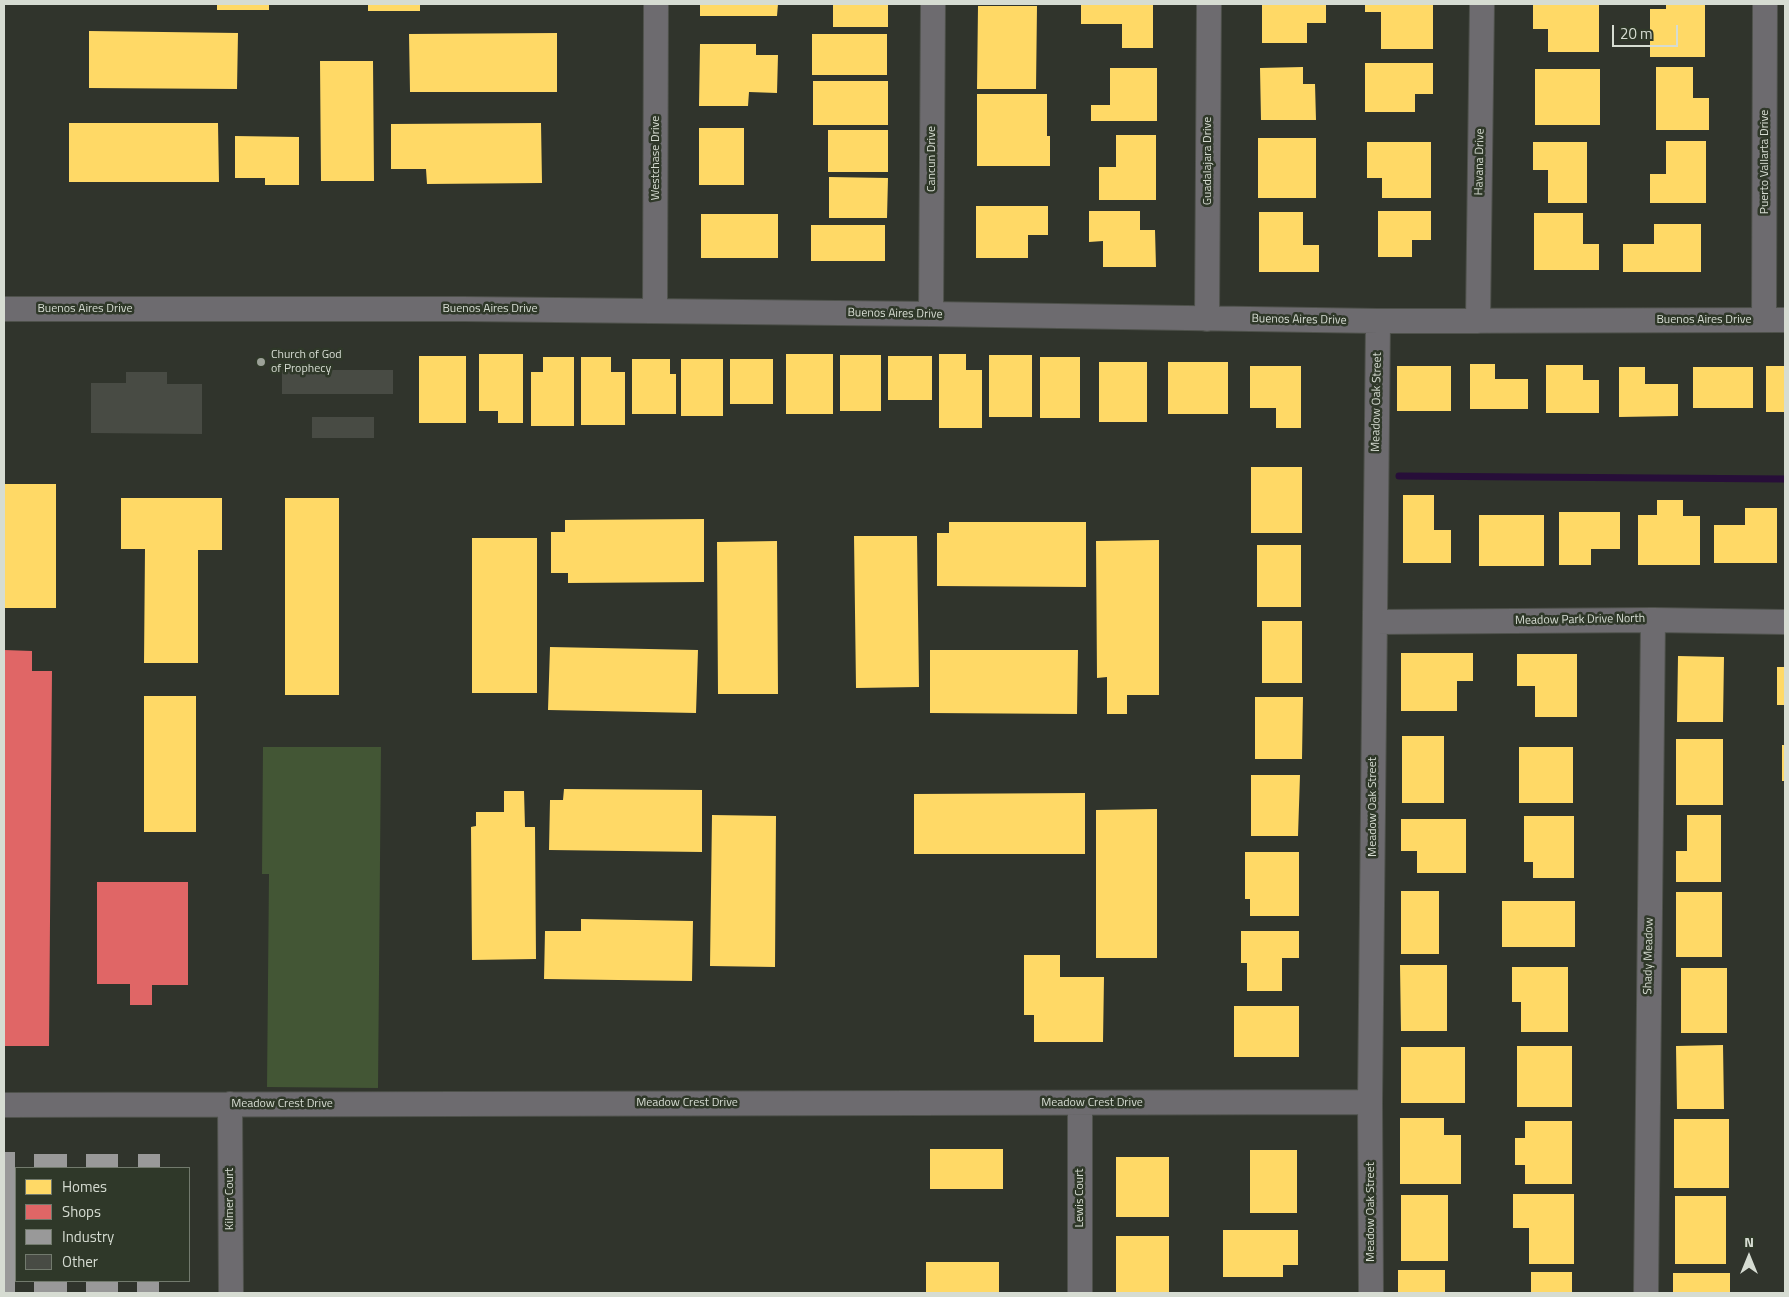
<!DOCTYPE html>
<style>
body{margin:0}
#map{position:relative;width:1789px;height:1297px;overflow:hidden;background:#30342c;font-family:"Titillium Web",sans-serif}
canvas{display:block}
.frame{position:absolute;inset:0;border:5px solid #d6dcd2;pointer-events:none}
.legend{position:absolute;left:15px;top:1167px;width:175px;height:115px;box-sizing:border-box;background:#2f3829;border:1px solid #727a6d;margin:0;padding:6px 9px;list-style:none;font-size:15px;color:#d6dcd2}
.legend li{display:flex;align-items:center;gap:10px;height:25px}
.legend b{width:25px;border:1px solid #727a6d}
.north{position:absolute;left:1724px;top:1232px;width:50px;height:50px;-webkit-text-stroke:4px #2f3829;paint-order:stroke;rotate:0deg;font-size:14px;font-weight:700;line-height:20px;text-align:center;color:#d6dcd2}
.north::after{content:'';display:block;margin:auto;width:18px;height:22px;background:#d6dcd2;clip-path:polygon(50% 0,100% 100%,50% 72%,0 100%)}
.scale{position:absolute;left:1612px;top:25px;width:66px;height:22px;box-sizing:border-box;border:2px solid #d6dcd2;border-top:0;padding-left:6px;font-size:15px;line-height:18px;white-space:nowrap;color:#d6dcd2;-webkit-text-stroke:4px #2f3829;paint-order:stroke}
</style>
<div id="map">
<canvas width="1789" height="1297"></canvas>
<div class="frame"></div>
<ul class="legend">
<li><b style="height:14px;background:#ffd966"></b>Homes</li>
<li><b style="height:14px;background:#e06666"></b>Shops</li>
<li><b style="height:14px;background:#999"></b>Industry</li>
<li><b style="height:14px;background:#484b44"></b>Other</li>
</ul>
<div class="north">N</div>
<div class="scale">20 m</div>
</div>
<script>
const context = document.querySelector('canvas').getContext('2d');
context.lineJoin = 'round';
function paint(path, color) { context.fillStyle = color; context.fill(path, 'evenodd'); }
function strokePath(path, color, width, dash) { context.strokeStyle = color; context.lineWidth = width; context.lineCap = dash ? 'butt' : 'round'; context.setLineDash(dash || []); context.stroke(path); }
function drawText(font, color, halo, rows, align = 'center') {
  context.font = font + ' "Titillium Web",sans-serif'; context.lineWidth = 5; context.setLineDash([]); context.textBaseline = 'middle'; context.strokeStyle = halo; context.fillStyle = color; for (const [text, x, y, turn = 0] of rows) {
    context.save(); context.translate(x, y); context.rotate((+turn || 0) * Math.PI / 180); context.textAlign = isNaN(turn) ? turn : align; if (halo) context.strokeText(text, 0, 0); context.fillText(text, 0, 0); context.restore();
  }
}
const green = new Path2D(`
 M 263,747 L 381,747 L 378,1088 L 267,1087 L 269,874 L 262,874 Z`);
const homes = new Path2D(`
 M 217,4 L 269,4 L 269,10 L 217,10 Z
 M 368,4 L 420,4 L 420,11 L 368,11 Z
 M 700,4 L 778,4 L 777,16 L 700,16 Z
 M 833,4 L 888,4 L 888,27 L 833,27 Z
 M 1081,4 L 1153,4 L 1153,48 L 1122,48 L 1122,24 L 1081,24 Z
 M 1262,4 L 1326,4 L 1326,23 L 1307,23 L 1307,43 L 1262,43 Z
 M 1365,4 L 1433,4 L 1433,49 L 1381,49 L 1381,12 L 1365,12 Z
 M 1533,4 L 1599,4 L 1599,52 L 1548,52 L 1548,29 L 1533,29 Z
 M 1666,4 L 1705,4 L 1705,57 L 1650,57 L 1650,9 L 1666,9 Z
 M 978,6 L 1037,6 L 1036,89 L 977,89 Z
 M 89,31 L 238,33 L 237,89 L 89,88 Z
 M 557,33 L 557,92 L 410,92 L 409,34 Z
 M 812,34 L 887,34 L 887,75 L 812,75 Z
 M 700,44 L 756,44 L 756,55 L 778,55 L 777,93 L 749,92 L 748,106 L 699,106 Z
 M 320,61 L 373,61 L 374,181 L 321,181 Z
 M 1365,63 L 1433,63 L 1433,94 L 1415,94 L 1415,112 L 1365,112 Z
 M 1303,67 L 1303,84 L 1315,84 L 1316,120 L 1261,120 L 1260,68 Z
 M 1656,67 L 1693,67 L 1693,98 L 1709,98 L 1709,130 L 1656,130 Z
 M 1110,68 L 1157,68 L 1157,121 L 1091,121 L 1091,105 L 1110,105 Z
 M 1535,69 L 1600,69 L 1600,125 L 1535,125 Z
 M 813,81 L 888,81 L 888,125 L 813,125 Z
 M 977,94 L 1047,94 L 1047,136 L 1050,136 L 1050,166 L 977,166 Z
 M 69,123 L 218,123 L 219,182 L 69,182 Z
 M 541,123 L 542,183 L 427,184 L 426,169 L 391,169 L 391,124 Z
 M 699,128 L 744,128 L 744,185 L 699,185 Z
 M 828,130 L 888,130 L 888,172 L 828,172 Z
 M 1116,135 L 1156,135 L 1156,200 L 1099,200 L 1099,167 L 1116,167 Z
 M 235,136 L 299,137 L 299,185 L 265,185 L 265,178 L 235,178 Z
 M 1258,138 L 1316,138 L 1316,198 L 1258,198 Z
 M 1666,141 L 1706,141 L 1706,203 L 1650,203 L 1650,174 L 1666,174 Z
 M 1367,142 L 1431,142 L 1431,198 L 1382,198 L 1382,178 L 1367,178 Z
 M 1533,142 L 1587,142 L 1587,203 L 1548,203 L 1548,170 L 1533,170 Z
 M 829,177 L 888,178 L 887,218 L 829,218 Z
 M 976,206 L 1048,206 L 1048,235 L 1028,235 L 1028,258 L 976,258 Z
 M 1089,211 L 1140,211 L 1140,230 L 1155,230 L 1156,267 L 1103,267 L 1103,241 L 1089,242 Z
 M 1378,211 L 1431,211 L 1431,240 L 1412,240 L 1412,257 L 1378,257 Z
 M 1259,212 L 1303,212 L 1303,245 L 1319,245 L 1319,272 L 1259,272 Z
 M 1534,213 L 1583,213 L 1583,244 L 1599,244 L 1599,270 L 1534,270 Z
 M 701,214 L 778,214 L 778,258 L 701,258 Z
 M 1654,224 L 1701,224 L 1701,272 L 1623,272 L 1623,244 L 1654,244 Z
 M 811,225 L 885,225 L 885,261 L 811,261 Z
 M 479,354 L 523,354 L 523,423 L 498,423 L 498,411 L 479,411 Z
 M 786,354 L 833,354 L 833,414 L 786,414 Z
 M 939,354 L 966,354 L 966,370 L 982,370 L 982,428 L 939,428 Z
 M 840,355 L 881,355 L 881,411 L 840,411 Z
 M 989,355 L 1032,355 L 1032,417 L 989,417 Z
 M 419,356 L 466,356 L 466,423 L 419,423 Z
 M 888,356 L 932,356 L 932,400 L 888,400 Z
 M 543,357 L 574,357 L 574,426 L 531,426 L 531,372 L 543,372 Z
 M 581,357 L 611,357 L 611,372 L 625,372 L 625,425 L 581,425 Z
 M 1040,357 L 1080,357 L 1080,418 L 1040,418 Z
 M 632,359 L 670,359 L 670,374 L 676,374 L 676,414 L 632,414 Z
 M 681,359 L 723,359 L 723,416 L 681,416 Z
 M 730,359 L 773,359 L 773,404 L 730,404 Z
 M 1099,362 L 1147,362 L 1147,422 L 1099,422 Z
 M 1168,362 L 1228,362 L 1228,414 L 1168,414 Z
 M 1470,364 L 1495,364 L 1495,379 L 1528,379 L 1528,409 L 1470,409 Z
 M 1546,365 L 1583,365 L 1583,380 L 1599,380 L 1599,413 L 1546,413 Z
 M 1250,366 L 1301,366 L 1301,428 L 1276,428 L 1276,408 L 1250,408 Z
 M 1397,366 L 1451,366 L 1451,411 L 1397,411 Z
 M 1766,366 L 1785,366 L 1785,412 L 1766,412 Z
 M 1619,367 L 1645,367 L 1645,384 L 1678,384 L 1678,416 L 1619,417 Z
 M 1693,367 L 1753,367 L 1753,408 L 1693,408 Z
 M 1251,467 L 1302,467 L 1302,533 L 1251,533 Z
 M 5,484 L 56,484 L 56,608 L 5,608 Z
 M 1403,495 L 1434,495 L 1434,530 L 1451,530 L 1451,563 L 1403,563 Z
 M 121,498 L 222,498 L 222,550 L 198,550 L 198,663 L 144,663 L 145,549 L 121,549 Z
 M 285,498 L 339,498 L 339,695 L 285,695 Z
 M 1657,500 L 1683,500 L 1683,516 L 1700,516 L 1700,565 L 1638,565 L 1638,515 L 1657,515 Z
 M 1745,508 L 1777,508 L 1777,563 L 1714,563 L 1714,525 L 1745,525 Z
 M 1559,512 L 1620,512 L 1620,549 L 1591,549 L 1591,565 L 1559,565 Z
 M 1479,515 L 1544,515 L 1544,566 L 1479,566 Z
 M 704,519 L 704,582 L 568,583 L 568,573 L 551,573 L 551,532 L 565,532 L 565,520 Z
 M 949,522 L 1086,522 L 1086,587 L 937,586 L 937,533 L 949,533 Z
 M 854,536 L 917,536 L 919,687 L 856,688 Z
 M 472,538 L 537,538 L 537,693 L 472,693 Z
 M 1159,540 L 1159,695 L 1127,695 L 1127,714 L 1107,714 L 1107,677 L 1097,678 L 1096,541 Z
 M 777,541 L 778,694 L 718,694 L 717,542 Z
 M 1257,545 L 1301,545 L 1301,607 L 1257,607 Z
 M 1262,621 L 1302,621 L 1302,683 L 1262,683 Z
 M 550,647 L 698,650 L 696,713 L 548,710 Z
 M 930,650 L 1078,650 L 1077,714 L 930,713 Z
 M 1401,653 L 1473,653 L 1473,681 L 1457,681 L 1457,711 L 1401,711 Z
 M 1517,654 L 1577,654 L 1577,717 L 1535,717 L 1535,686 L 1517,686 Z
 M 1678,656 L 1724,657 L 1723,722 L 1677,722 Z
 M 1777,667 L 1785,667 L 1785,705 L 1777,705 Z
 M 144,696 L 196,696 L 196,832 L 144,832 Z
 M 1255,697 L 1303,697 L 1302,759 L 1255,759 Z
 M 1402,736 L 1444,736 L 1444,803 L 1402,803 Z
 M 1676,739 L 1723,739 L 1723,805 L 1676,805 Z
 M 1782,745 L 1785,745 L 1785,781 L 1782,781 Z
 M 1519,747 L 1573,747 L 1573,803 L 1519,803 Z
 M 1251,775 L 1300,775 L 1298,836 L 1251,836 Z
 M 564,789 L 702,790 L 702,852 L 549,850 L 550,800 L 563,800 Z
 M 504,791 L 524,791 L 525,827 L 535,827 L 536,959 L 472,960 L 471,827 L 476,826 L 476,812 L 504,812 Z
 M 1085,793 L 1085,854 L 914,854 L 914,794 Z
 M 1157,809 L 1157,958 L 1096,958 L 1096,810 Z
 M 712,815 L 776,816 L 775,967 L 710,966 Z
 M 1687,815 L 1721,815 L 1721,882 L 1676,882 L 1676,851 L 1687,851 Z
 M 1524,816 L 1574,816 L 1574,878 L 1533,878 L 1533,862 L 1524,862 Z
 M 1401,819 L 1466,819 L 1466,873 L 1417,873 L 1417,851 L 1401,851 Z
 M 1245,852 L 1299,852 L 1299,916 L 1250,916 L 1250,899 L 1245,899 Z
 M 1401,891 L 1439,891 L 1439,954 L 1401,954 Z
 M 1676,892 L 1722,892 L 1722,957 L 1676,957 Z
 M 1502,901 L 1575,901 L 1575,947 L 1502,947 Z
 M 581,919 L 693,921 L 692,981 L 544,979 L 545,931 L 581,931 Z
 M 1241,931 L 1299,931 L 1299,958 L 1282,958 L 1282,991 L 1247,991 L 1247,963 L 1241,963 Z
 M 1024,955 L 1060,955 L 1060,977 L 1104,977 L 1103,1042 L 1034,1042 L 1034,1015 L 1024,1015 Z
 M 1400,965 L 1447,965 L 1447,1031 L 1401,1031 Z
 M 1512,967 L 1568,967 L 1568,1032 L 1521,1032 L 1521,1002 L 1512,1002 Z
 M 1681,968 L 1727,968 L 1727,1033 L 1681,1033 Z
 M 1234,1006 L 1299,1006 L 1299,1057 L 1234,1057 Z
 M 1723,1045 L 1724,1109 L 1677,1109 L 1676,1046 Z
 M 1517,1046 L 1572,1046 L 1572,1107 L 1517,1107 Z
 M 1401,1047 L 1465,1047 L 1465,1103 L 1401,1103 Z
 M 1400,1118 L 1444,1118 L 1444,1135 L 1461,1135 L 1461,1184 L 1400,1184 Z
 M 1674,1119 L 1729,1119 L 1729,1188 L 1674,1188 Z
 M 1525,1121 L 1572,1121 L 1572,1184 L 1525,1184 L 1525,1165 L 1515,1165 L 1515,1138 L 1525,1138 Z
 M 930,1149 L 1003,1149 L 1003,1189 L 930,1189 Z
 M 1250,1150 L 1297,1150 L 1297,1213 L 1250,1213 Z
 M 1116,1157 L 1169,1157 L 1169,1217 L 1116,1217 Z
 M 1513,1194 L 1574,1194 L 1574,1264 L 1529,1264 L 1529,1228 L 1513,1228 Z
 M 1401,1195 L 1448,1195 L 1448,1261 L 1401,1261 Z
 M 1675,1196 L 1726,1196 L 1726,1264 L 1675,1264 Z
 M 1223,1230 L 1298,1230 L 1298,1265 L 1283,1265 L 1283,1277 L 1223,1277 Z
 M 1116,1236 L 1169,1236 L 1169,1293 L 1116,1293 Z
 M 926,1262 L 999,1262 L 999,1293 L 926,1293 Z
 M 1398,1270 L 1445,1270 L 1445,1293 L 1398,1293 Z
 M 1531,1272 L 1572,1272 L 1572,1293 L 1531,1293 Z
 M 1673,1273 L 1730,1273 L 1730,1293 L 1673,1293 Z`);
const shops = new Path2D(`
 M 4,650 L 32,651 L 32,671 L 52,671 L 49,1046 L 4,1046 Z
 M 97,882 L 188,882 L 188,985 L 152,985 L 152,1005 L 130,1005 L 130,984 L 97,984 Z`);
const industry = new Path2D(`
 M 4,1152 L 15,1152 L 15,1293 L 4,1293 Z
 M 34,1154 L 67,1154 L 67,1168 L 34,1168 Z
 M 86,1154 L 118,1154 L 118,1168 L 86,1168 Z
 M 138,1154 L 160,1154 L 160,1168 L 138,1168 Z
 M 34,1281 L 67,1281 L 67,1293 L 34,1293 Z
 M 86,1281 L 118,1281 L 118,1293 L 86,1293 Z
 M 137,1281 L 159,1281 L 159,1293 L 137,1293 Z`);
const stream = new Path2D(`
 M 1399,476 L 1785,479`);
const building = new Path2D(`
 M 282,370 L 393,370 L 393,394 L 282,394 Z
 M 126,372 L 167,372 L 167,384 L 202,384 L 202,434 L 91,433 L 91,383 L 126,383 Z
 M 312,417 L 374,417 L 374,438 L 312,438 Z`);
const minor = new Path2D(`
 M 4,309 L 463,309 L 931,314 L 1378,321 L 1785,320
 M 655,311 L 656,4
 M 931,314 L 933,4
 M 1207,319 L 1209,4
 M 1764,320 L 1765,4
 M 1478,321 L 1482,4
 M 1375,622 L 1653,620 L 1785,622
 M 1080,1103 L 1080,1293
 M 230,1104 L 231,1293
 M 4,1105 L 1370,1102
 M 1371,1293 L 1370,1102 L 1378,321
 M 1646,1293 L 1653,620`);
const markers = [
 [261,362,5,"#9ca198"]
];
const streetNames = [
 ["Westchase Drive",656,158,-90],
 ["Cancun Drive",932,159,-90],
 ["Guadalajara Drive",1208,161,-90],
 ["Havana Drive",1480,162,-89],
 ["Puerto Vallarta Drive",1765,162,-90],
 ["Buenos Aires Drive",85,309],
 ["Buenos Aires Drive",490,309],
 ["Buenos Aires Drive",895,314,1],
 ["Buenos Aires Drive",1299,320,1],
 ["Buenos Aires Drive",1704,320],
 ["Meadow Oak Street",1377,402,-89],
 ["Meadow Park Drive North",1580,620,-1],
 ["Meadow Oak Street",1373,807,-90],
 ["Shady Meadow",1649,956,-89],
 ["Meadow Crest Drive",687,1103],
 ["Meadow Crest Drive",1092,1103],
 ["Meadow Crest Drive",282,1104],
 ["Lewis Court",1080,1198,-90],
 ["Kilmer Court",230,1199,-90],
 ["Meadow Oak Street",1371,1212,-90]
];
const poiNames = [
 ["Church of God",271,355],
 ["of Prophecy",271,369]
];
paint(green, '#435635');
paint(homes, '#ffd966');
paint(shops, '#e06666');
paint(industry, '#999');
strokePath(stream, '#270e39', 7);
paint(building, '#484b44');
strokePath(minor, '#4e514b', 26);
strokePath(minor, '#6d6b6f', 24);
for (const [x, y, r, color] of markers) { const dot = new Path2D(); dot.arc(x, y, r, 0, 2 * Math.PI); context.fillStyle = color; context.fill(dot); strokePath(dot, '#2f3829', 2); }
drawText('12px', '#d6dcd2', '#2f3829', streetNames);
drawText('12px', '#d6dcd2', '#2f3829', poiNames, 'left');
</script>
